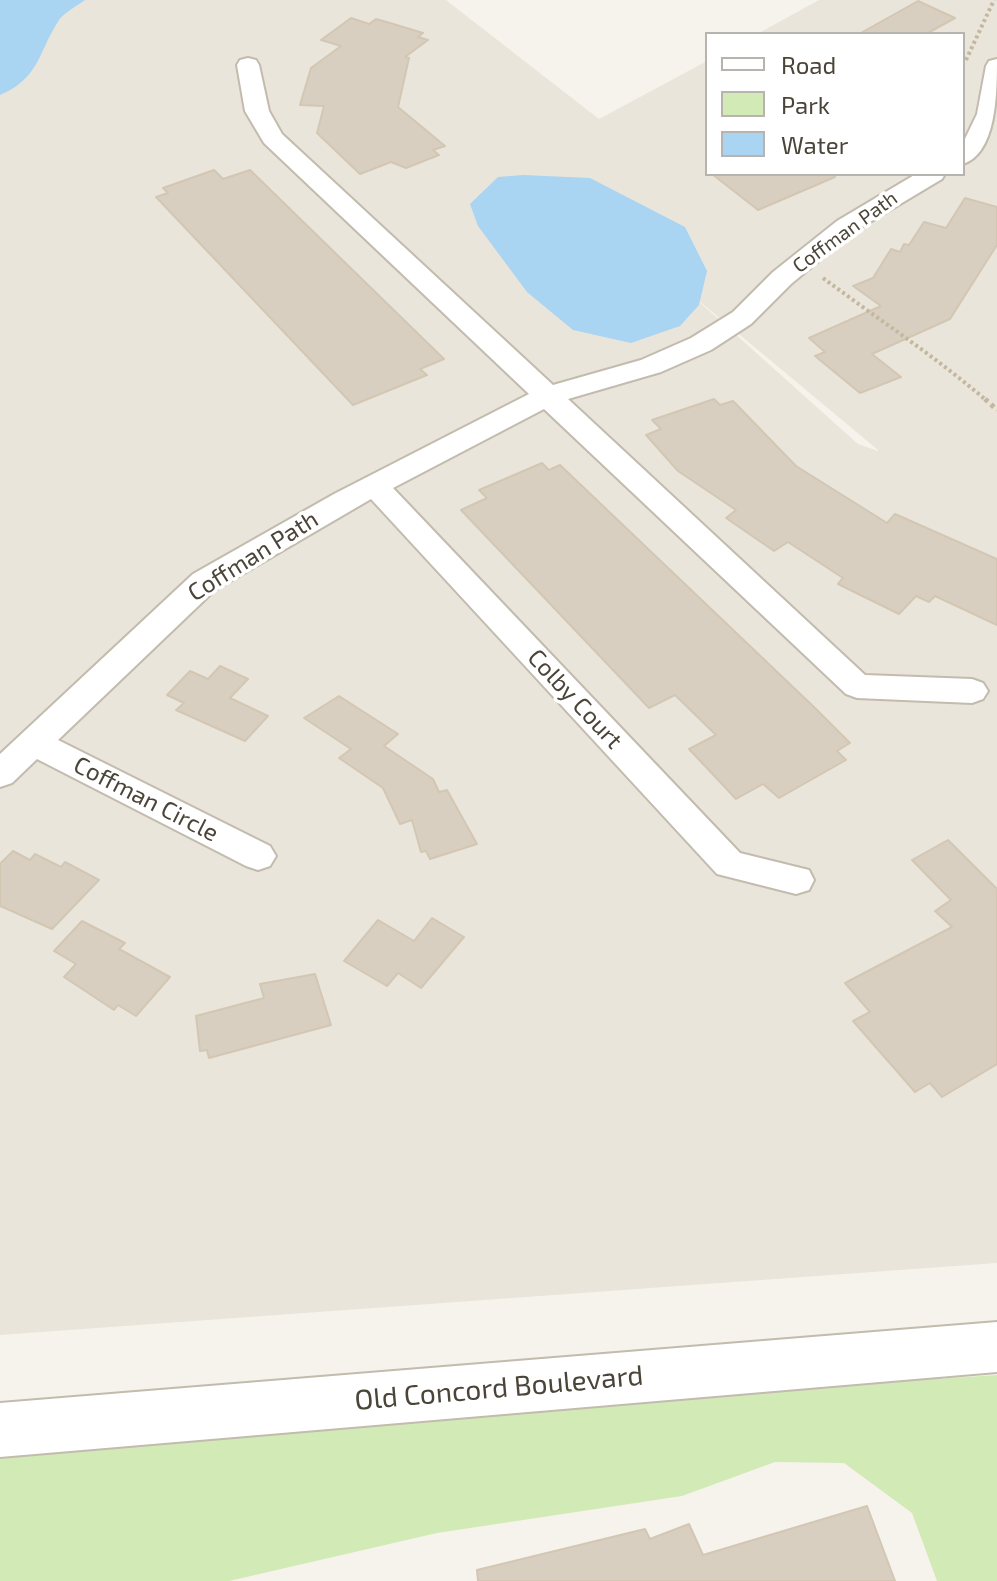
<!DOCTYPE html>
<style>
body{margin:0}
#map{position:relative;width:997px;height:1581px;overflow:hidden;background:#f6f3ec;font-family:"Exo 2",sans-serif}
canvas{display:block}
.legend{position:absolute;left:705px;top:32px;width:260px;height:144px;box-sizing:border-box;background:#fff;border:2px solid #b7b4b0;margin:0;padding:10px 14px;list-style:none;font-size:24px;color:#4b4439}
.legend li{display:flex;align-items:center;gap:16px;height:40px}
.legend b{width:40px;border:2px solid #b7b4b0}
</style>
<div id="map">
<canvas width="997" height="1581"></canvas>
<ul class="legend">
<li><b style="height:10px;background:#fff"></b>Road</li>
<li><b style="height:22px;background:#d2eab5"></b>Park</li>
<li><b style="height:22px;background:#a9d4f2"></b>Water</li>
</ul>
</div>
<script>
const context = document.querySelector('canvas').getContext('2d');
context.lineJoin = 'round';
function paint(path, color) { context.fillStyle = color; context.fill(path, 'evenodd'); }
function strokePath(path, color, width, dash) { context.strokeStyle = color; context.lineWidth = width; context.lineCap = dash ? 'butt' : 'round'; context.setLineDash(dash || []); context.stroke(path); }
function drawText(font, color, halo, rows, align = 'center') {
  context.font = font + ' "Exo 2",sans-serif'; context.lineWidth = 7; context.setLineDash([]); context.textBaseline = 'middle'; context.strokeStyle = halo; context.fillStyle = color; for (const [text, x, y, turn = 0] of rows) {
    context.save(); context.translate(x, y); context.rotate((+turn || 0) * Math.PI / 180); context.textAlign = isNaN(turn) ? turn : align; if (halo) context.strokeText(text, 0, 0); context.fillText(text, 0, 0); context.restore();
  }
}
const residential = new Path2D(`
 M 17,0 L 446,0 L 599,119 L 707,61 L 707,174 L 963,174 L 963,34 L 757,34 L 819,0 L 997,0 L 997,1263 L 0,1335 L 0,5 ZM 686,290 L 878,450 L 878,451 L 858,444 Z`);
const green = new Path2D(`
 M 997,1375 L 997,1581 L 937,1581 L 912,1513 L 844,1463 L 775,1462 L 682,1496 L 437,1533 L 229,1581 L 0,1581 L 0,1452 L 717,1393 Z`);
const water = new Path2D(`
 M 0,0 L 85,0 C 77,6 65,12 59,20 C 38,52 40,78 0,95 Z
 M 523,175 L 590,178 L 685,227 L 707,271 L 699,305 L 680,326 L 631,343 L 573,330 L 527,292 L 478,226 L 470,204 L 498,177 Z`);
const building = new Path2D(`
 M 918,1 L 955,18 L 926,34 L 859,34 Z
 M 351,18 L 369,24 L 376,19 L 390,23 L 423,33 L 418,37 L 428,40 L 405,57 L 409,58 L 398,107 L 445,146 L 433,150 L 439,155 L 406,168 L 391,162 L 360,174 L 317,133 L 324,106 L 300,105 L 311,68 L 341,46 L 321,40 Z
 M 214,170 L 223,179 L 250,170 L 444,359 L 420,369 L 427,375 L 353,405 L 156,197 L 168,193 L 163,188 Z
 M 712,174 L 834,174 L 835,177 L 758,210 Z
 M 965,198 L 997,207 L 997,245 L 950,319 L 872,354 L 901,377 L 860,393 L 815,356 L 825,352 L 809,338 L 881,306 L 853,286 L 873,278 L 891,249 L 900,252 L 904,244 L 909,245 L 924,222 L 946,228 Z
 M 714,399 L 720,405 L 733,401 L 796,466 L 887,523 L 895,514 L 997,559 L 997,625 L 935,596 L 929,602 L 916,596 L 899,614 L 838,584 L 843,578 L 788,542 L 774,551 L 726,518 L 736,510 L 678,471 L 646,435 L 661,429 L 652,420 Z
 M 542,463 L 549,470 L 560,465 L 815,708 L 850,743 L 837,751 L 846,760 L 779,798 L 763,784 L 736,799 L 689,749 L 716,735 L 675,695 L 649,708 L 461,510 L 487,498 L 479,490 Z
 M 220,666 L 248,679 L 230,698 L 268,716 L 245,741 L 176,710 L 184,703 L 167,695 L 190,671 L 208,679 Z
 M 339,696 L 398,734 L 384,746 L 433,779 L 439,792 L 447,790 L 477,844 L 430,859 L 426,851 L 421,852 L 412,820 L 400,824 L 383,788 L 339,758 L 351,749 L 304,718 Z
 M 948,840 L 997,889 L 997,1064 L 942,1097 L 930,1083 L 915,1092 L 853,1021 L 870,1012 L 845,983 L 952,927 L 935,911 L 951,900 L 912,860 Z
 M 13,851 L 30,860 L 35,854 L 61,867 L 65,862 L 99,880 L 52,929 L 0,906 L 0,864 Z
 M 432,918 L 464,937 L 421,988 L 398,973 L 387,986 L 344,961 L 378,920 L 414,941 Z
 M 82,921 L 125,943 L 119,949 L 170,977 L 136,1016 L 118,1005 L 114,1010 L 64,977 L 76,964 L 54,951 Z
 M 315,974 L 331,1025 L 209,1058 L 207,1050 L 200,1051 L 196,1016 L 264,998 L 260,984 Z
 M 867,1506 L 895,1581 L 478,1581 L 477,1570 L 645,1529 L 650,1539 L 689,1524 L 703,1555 Z`);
const pathFar1 = new Path2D(`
 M 966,60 L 994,0
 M 823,278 C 878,319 936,357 987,401`);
const path = new Path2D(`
 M 985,399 L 997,410`);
const minor = new Path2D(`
 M 248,58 L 256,60 L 259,65 L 269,111 L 282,134 L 553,385 L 641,360 L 691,338 L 733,312 L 773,272 L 837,221 L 916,174 L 945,174 L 942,179 L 855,231 L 791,284 L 751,324 L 711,350 L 661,372 L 568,399 L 865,675 L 972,679 L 983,683 L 988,691 L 983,699 L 972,703 L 857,698 L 846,694 L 544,409 L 393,488 L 740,853 L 809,870 L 814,880 L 809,890 L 796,894 L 717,874 L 371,499 L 215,590 L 58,740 L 270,846 L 276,856 L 270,866 L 258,870 L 246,866 L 37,759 L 12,783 L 0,787 L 0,754 L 193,574 L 334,494 L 529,394 L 264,143 L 245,111 L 237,65 L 240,60 Z
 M 997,59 C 997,92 997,153 963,164 L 963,143 L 977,114 L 986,66 L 989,61 Z`);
const tertiary = new Path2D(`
 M 997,1322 L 997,1372 L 0,1457 L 0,1403 Z`);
const farStreetnames = [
 ["Coffman Path",845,232,-36]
];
const streetNames = [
 ["Coffman Path",253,556,-32],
 ["Colby Court",575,699,47],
 ["Coffman Circle",146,799,27]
];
const nearStreetnames = [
 ["Old Concord Boulevard",499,1388,-5]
];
paint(residential, '#eae5da');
paint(green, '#d2eab5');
paint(water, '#a9d4f2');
paint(building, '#d8cfc1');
strokePath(building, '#d3c7b4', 2);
strokePath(minor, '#c2bbae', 4);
strokePath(tertiary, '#c2bbae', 4);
strokePath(pathFar1, '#c4b79f', 4, [3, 3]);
strokePath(path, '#c4b79f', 5, [4, 4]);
paint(minor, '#fff');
paint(tertiary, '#fff');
drawText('20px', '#4b4439', '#fff', farStreetnames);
drawText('24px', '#4b4439', '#fff', streetNames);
drawText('28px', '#4b4439', '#fff', nearStreetnames);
</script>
